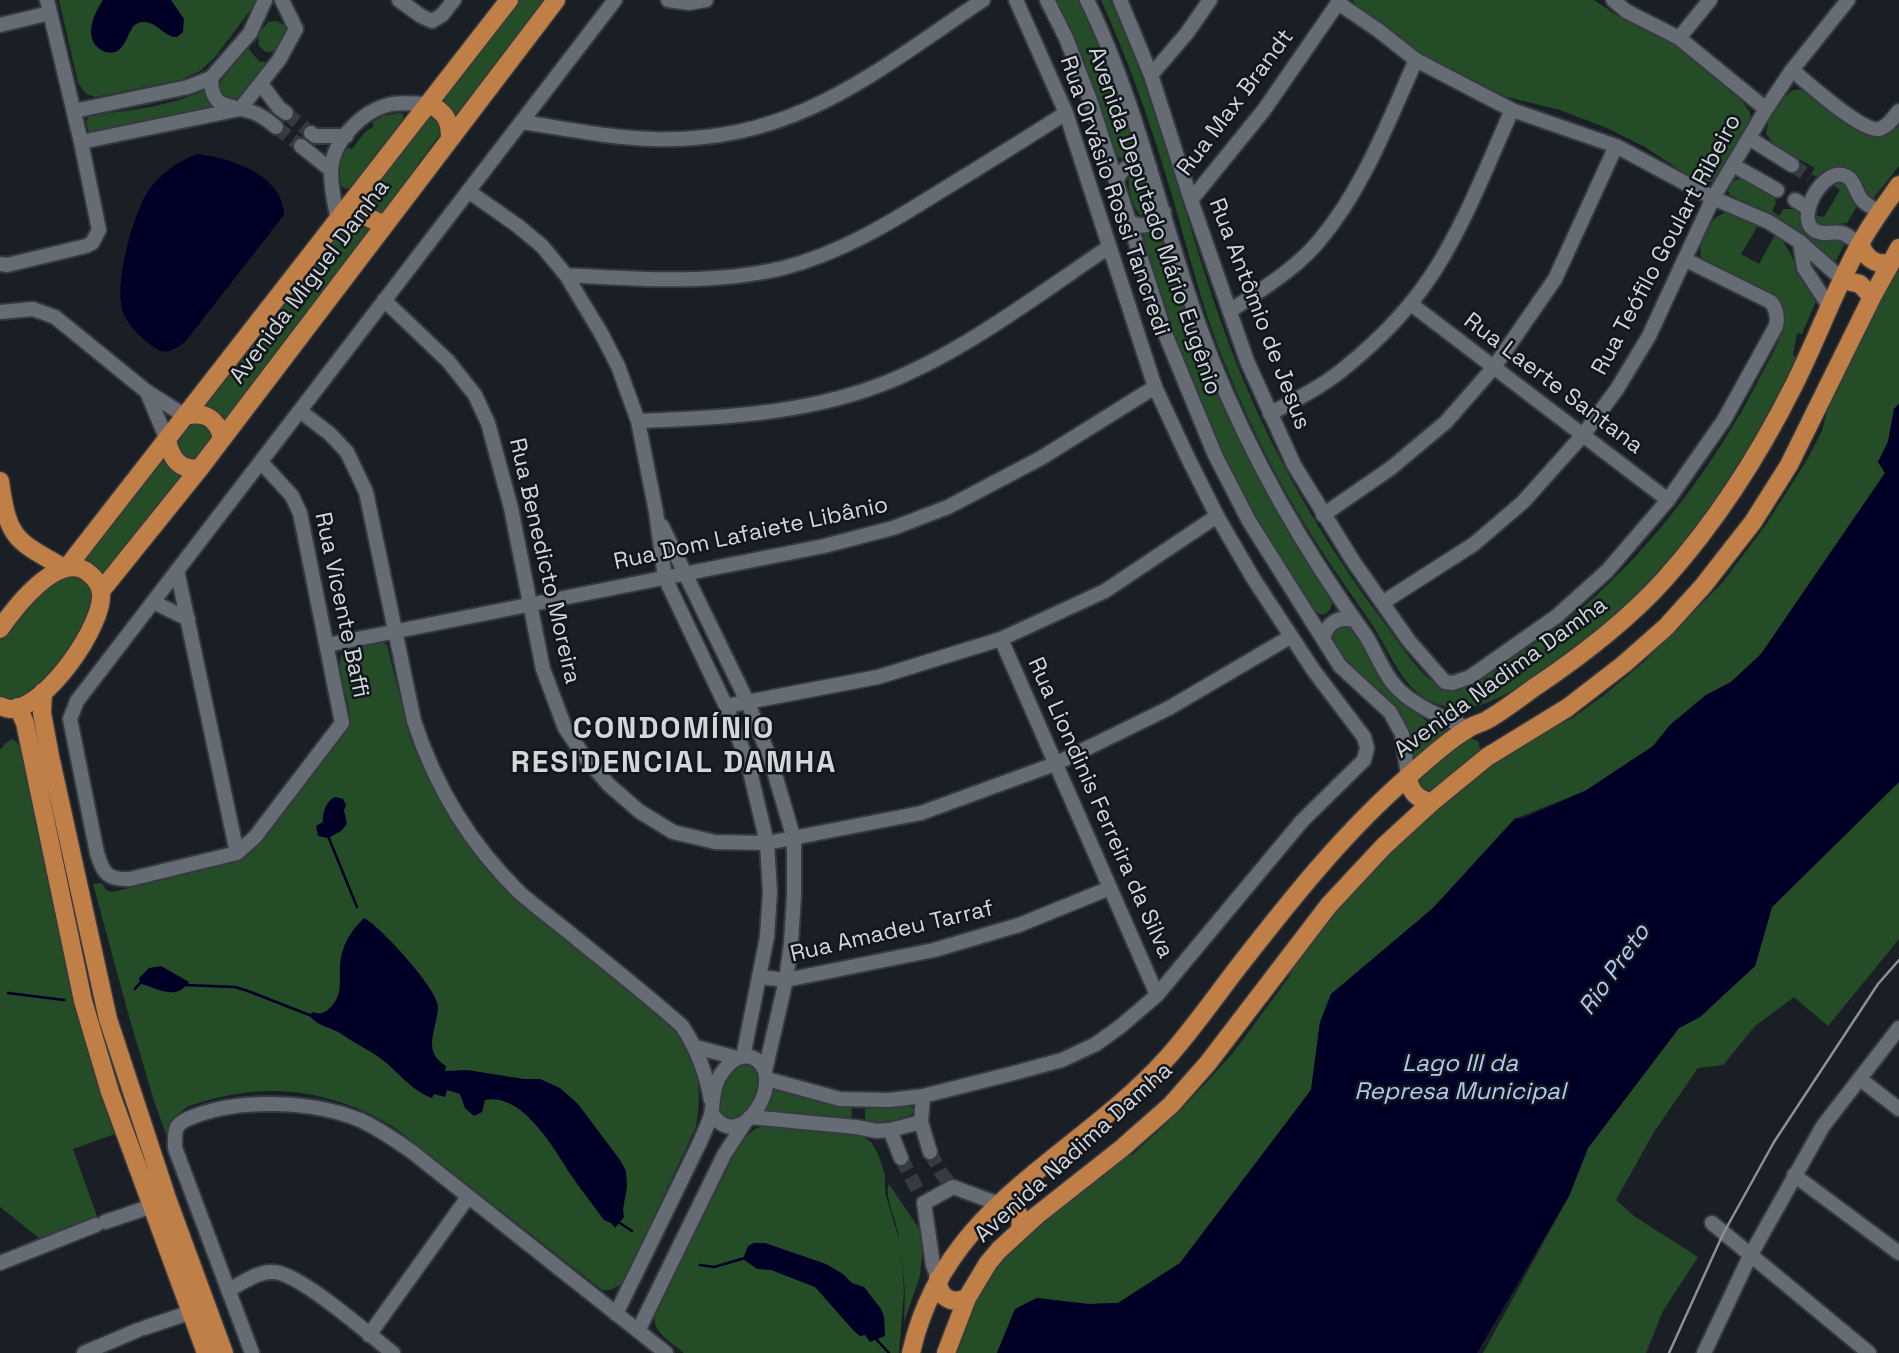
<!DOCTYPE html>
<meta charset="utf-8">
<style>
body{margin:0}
canvas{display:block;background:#1a1f26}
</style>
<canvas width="1899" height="1353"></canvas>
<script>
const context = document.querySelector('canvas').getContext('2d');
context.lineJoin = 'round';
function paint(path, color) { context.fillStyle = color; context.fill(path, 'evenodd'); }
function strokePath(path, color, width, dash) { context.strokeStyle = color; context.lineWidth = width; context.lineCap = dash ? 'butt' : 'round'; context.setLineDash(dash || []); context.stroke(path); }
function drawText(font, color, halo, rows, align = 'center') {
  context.font = font + ' "Space Grotesk",sans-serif'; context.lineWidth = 5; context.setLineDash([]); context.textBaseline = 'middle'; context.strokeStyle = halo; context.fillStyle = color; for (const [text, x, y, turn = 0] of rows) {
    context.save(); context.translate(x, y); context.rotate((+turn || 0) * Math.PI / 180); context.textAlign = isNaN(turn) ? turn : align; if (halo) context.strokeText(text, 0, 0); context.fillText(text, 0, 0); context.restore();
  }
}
const green = new Path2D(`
 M 59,0 L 258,0 L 216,56 L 200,71 L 180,80 L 95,97 L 85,93 L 78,83 Z
 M 514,0 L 551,0 L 457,119 L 447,106 L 437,102 Z
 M 1054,0 L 1081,0 L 1119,89 L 1138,153 L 1133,159 L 1125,161 L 1116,155 L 1095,95 Z
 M 1101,0 L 1110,0 C 1158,102 1183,213 1220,319 C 1258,429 1316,533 1386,625 C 1399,643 1422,679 1442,687 C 1453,691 1463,687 1473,683 C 1509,659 1548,637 1582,608 C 1654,546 1716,463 1759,379 C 1769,359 1791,328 1781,305 C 1773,288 1725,272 1708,264 L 1701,258 C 1697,241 1710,216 1727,212 L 1759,224 L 1741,254 L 1759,264 L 1776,233 C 1797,256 1795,276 1817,299 L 1802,334 L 1797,333 L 1793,355 L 1796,357 C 1742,473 1673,574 1570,652 C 1544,673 1487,713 1453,708 C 1405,701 1395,660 1373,626 C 1352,595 1330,565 1310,533 C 1273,474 1242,409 1217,344 C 1197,290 1184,234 1167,179 C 1149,118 1127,58 1101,0 Z
 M 1353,0 L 1594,0 L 1624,20 L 1676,45 L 1736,93 L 1750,112 L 1750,123 L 1720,174 L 1711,182 L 1698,182 L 1645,147 L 1607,128 L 1560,110 L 1499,95 L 1420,53 L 1357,8 Z
 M 276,21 L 283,24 L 288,30 L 277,51 L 266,52 L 259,46 L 258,34 L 268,22 Z
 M 247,47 L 259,61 L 268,63 C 260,74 245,104 227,98 C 221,95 219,90 219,84 Z
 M 205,90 L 219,106 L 93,134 L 88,130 L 86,122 L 90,114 C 127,112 171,106 205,90 Z
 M 1793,90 C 1834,85 1850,159 1899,126 L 1899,166 L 1872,200 L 1865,197 C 1861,184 1854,165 1836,168 C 1829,170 1823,175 1815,176 L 1811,174 L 1815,168 L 1797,158 L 1794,162 L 1778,149 L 1766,134 L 1768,124 L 1766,123 L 1782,99 Z
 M 399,113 L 403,114 L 404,122 L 355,183 L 350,188 L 345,189 L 338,183 L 338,166 L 346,147 L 352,149 L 365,132 L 374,126 L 372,122 L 383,116 Z
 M 429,115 L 436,116 L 443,130 L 415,168 L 409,182 L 386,212 L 381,215 L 366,207 L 366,199 L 389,170 L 393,157 Z
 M 1135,174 L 1144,179 L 1153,205 L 1152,212 L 1147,216 L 1140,215 C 1133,207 1127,188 1129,177 Z
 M 1742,178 L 1749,180 L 1774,196 L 1776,203 L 1772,211 L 1779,216 L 1784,209 L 1792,209 L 1795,204 L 1801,211 L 1802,221 L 1848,237 L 1836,261 L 1823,257 L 1792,226 L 1730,195 L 1728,191 L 1731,182 Z
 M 1838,180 L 1849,188 L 1858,204 L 1847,223 L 1817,227 L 1814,215 L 1824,217 L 1840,190 L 1833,185 Z
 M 352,210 L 378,225 L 222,429 L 200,411 Z
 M 1153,228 L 1159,230 L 1164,234 C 1202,369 1253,484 1332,599 C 1332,607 1331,611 1323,615 L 1312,611 C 1292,579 1270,548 1252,515 C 1206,427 1171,337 1142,242 C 1143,234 1145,231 1153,228 Z
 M 1899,260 L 1899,403 L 1894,409 L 1888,442 L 1878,462 L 1885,473 L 1761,654 L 1731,682 L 1706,695 L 1670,725 L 1654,746 L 1585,791 L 1514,819 L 1433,908 L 1402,937 L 1320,1022 L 1311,1090 L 1180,1263 L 1118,1303 L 1088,1304 L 1037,1298 L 1015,1309 L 997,1353 L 954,1353 L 971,1306 L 1006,1250 L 1084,1190 L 1091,1178 L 1124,1154 L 1132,1155 L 1180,1111 L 1233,1053 L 1289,977 L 1298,954 L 1387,850 L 1483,769 L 1545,728 L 1571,719 L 1603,696 L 1644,662 L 1722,583 L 1765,526 L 1808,458 L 1822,431 L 1830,400 Z
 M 200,422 L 210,428 L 213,437 L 197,461 L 184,462 L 175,445 L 186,428 Z
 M 165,453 L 187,470 L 105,577 L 83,558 Z
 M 82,575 L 95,592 L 91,616 L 53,674 L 21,698 L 10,702 L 0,699 L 0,640 L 13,619 L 56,579 Z
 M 1347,623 L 1358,635 L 1382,681 L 1399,701 L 1428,722 L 1454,731 L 1411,765 C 1406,746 1404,719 1392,703 C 1375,680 1329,662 1331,630 Z
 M 381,641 L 387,645 L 399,694 L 418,754 L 439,798 L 456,824 L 519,900 L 664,1020 C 670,1026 678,1033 683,1040 C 701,1066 701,1098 696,1127 L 622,1284 L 610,1290 L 602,1290 L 398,1130 C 375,1115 351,1104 325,1098 C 287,1087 246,1090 208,1100 C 200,1103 190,1104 183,1110 C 175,1116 170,1127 167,1137 L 154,1101 L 130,1020 L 93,884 L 102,883 L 106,890 L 112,892 L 236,862 L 251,853 L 349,727 C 349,721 350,715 349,709 C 347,690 331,664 346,648 Z
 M 1468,738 L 1476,740 L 1479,743 L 1480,752 L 1429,792 L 1420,790 L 1417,777 Z
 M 13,739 L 21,747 C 49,877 70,1009 115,1134 L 73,1149 L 98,1219 L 43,1241 L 0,1207 L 0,750 L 6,743 Z
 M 1899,782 L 1899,939 L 1828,1026 L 1794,997 L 1755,1026 L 1723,1065 L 1698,1068 L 1654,1132 L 1616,1200 L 1634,1216 L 1698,1257 L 1663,1311 L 1646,1353 L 1483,1353 L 1569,1196 L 1588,1148 L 1679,1028 L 1700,1017 L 1755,966 L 1772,907 Z
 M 745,1062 L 756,1067 C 767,1092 753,1109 731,1121 L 722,1117 L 717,1110 C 721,1092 723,1067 745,1062 Z
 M 773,1088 L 823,1103 L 852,1106 L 851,1121 L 763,1115 L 768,1106 Z
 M 906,1105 L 915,1109 L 911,1115 C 898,1119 878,1126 865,1120 L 865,1110 C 876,1103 893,1108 906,1105 Z
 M 766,1125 L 862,1136 L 871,1142 L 878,1154 L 885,1175 L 885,1193 L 899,1239 C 899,1225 883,1196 889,1184 L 918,1227 L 923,1244 L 920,1276 L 904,1322 L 905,1291 L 901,1253 L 904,1291 L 899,1353 L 684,1353 C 670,1341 649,1331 656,1311 L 736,1146 L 755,1129 Z`);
const water = new Path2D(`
 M 103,0 L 171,0 L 184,19 L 183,32 L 177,37 C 163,37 157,21 143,22 C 127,22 130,46 115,52 C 110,53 104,53 100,49 C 83,38 94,13 103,0 Z
 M 197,154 C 230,158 283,174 284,215 L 185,342 C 169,353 164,356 148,343 C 136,333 126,323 122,309 C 115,281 132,218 147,193 C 159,174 177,162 197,154 Z
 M 1899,404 L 1899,782 L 1772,907 L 1755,966 L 1700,1017 L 1679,1028 L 1588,1148 L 1569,1196 L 1477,1353 L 997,1353 L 1015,1309 L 1037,1298 L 1088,1304 L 1118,1303 L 1180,1263 L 1311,1090 L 1320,1022 L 1331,994 L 1433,908 L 1515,819 L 1523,818 L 1585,791 L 1653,746 L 1670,725 L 1706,695 L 1731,682 L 1761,654 L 1885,473 L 1878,462 L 1888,442 L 1894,409 Z
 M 335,797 L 343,799 L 346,805 L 344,810 L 347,824 L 341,831 L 328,838 L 318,836 L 316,826 L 323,822 C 322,813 326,801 335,797 Z
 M 364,918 C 378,924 439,990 438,1007 C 437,1030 421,1051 446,1066 L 445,1071 L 467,1070 L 524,1079 L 540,1079 L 560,1088 L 578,1104 L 620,1160 L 626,1171 L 627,1187 L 623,1209 L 624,1217 L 615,1228 L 611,1223 L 604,1220 C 593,1205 581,1190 571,1175 C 554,1148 522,1092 485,1100 L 482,1112 L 474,1116 L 465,1108 L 460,1094 L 447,1090 L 445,1097 L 434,1094 L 432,1098 C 410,1090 398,1071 380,1058 C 368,1049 354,1043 343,1035 C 332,1027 318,1027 310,1016 L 312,1012 C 320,1015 325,1013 331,1007 C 347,990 335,971 343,950 C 347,937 354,928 364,918 Z
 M 161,966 L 189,982 C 177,1001 157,989 140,983 L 139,978 L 149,968 Z
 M 754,1243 L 765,1243 L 826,1264 L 843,1274 L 852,1283 L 864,1287 L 881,1309 L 884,1317 L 885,1336 L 870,1342 L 865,1335 L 860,1336 L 854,1331 L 815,1287 L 771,1270 L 757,1269 L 743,1259 L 748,1246 Z`);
const stream = new Path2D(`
 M 328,836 L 357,907
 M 185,985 L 235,987 L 248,991 L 312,1016
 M 135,989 L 140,983 L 143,983
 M 8,993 L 64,1000
 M 618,1222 L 632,1231
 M 700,1265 L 714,1267 L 745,1258
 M 876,1339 L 889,1353`);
const minorTunnel = new Path2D(`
 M 286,113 L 311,133
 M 276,127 L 301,146
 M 1792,165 L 1810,177
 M 930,1152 L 941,1173 L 953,1187
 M 901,1158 L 917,1189`);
const minor = new Path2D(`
 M 399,0 L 421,16 L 432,21 L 442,15 L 454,0
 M 668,0 L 689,3 L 706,0
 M 1047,0 L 1066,38 L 1090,100 L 1166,336 L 1215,455 L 1249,521 L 1340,666 L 1390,712 L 1402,734 L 1408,776
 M 1087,0 C 1138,104 1160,217 1199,325 C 1235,425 1285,518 1345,606 C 1352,616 1359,626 1366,636 C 1377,654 1384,675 1399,690 C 1418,708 1444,718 1468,728
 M 1120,0 L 1151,75 L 1191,200 L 1247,361 L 1294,465 L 1353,561 L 1409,641 L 1445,682 L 1453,683 L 1470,677 L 1557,616 L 1607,571 L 1668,500 L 1724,420 L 1776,326 C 1778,317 1777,310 1771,302 L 1686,260
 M 1613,0 L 1626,11 L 1679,38 L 1766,109
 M 1338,3 L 1378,30 L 1416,60 L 1512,110 L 1616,146 L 1713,198 L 1769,222 L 1800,242 L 1843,280
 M 0,25 L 50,13
 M 1679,38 L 1710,0
 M 1792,70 C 1808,83 1861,132 1879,129 C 1888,127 1893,118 1899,111
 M 1151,75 L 1187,33 L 1210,0
 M 211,78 C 211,110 229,104 252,112 C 261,115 269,121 276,127
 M 261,84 L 279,108 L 286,113
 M 74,111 L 188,87 L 211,78 L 250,33 L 265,0
 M 521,122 C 565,128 609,138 653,139 C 793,144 873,73 983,0
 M 311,133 L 315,136 L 346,136
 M 1749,138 L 1792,165
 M 81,142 L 240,109 L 279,60 L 296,29 L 282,0
 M 301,146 L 331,170
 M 1733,165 L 1777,190
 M 1117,180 C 1123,165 1136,161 1150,168
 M 468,191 L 518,226 L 542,246 L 566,275 L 601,333 L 618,366 L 638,421 L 656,512 L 665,578 L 726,706 L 748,763 L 767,843 L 770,892 L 767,937 L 743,1057
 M 1191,200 L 1264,110 L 1340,0
 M 1795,200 L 1808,208
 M 338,221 C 335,205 331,189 331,173 C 331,142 362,110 392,104 C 403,102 418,104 430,104
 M 1130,222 C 1144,229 1156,225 1164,212
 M 1800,242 L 1804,268 L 1829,306
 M 1860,244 C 1854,241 1847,234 1841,233 C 1832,231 1823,236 1814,230 C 1795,217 1823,169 1843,175 C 1855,178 1855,192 1862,200 C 1866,205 1875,209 1880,212
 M 0,264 L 7,265 L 86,246 L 92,243 L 99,230 L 81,142 L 47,0
 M 566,275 C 638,279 712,285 783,268 C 842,253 893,221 944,189 C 985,164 1025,139 1066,113
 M 384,300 L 448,361 L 475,395 L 488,423 L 511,508 L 543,669 L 565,728 L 584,756 L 609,785 L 639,811 L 673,832 L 715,842 L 767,843 L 921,813 L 1055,764 L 1169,708 L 1290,637
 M 1411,304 L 1668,500
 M 1230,311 C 1260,290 1295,270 1319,241 C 1363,189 1388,122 1416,60
 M 0,312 L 33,309 L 55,317 L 146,391 L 185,416
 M 147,392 L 167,440
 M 300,411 L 330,434 L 347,452 L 366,492 L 414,721 C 435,786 471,845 520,893 C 535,906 551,918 566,930 C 605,962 645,993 682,1026 C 698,1050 706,1073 711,1100
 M 1270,414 C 1296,399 1324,386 1347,366 C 1379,340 1410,308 1433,273 C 1466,222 1487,165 1512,110
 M 638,421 C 720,418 803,414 880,385 C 963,353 1037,295 1109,247
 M 261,462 L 292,496 L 300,513 L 342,723 L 255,837 L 237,853 L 130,879 C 107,880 103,873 97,853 L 70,719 L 77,701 L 615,0
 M 1323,515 L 1391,468 L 1446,422 L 1494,367 L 1555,279 L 1616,146
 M 662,526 L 748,703 L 771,761 L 794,839 L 794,895 L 791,943 L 786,980 L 765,1071
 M 177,570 L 237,853
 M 153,602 L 188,619
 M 1382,603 L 1474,544 L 1523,502 L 1583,435 L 1617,389 L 1649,336 L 1713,198 L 1766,109 L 1792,70 L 1848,0
 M 1001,639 L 1157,995
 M 1323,639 C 1327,623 1338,616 1354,620
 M 327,645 L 824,546 L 893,528 L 948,507 L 1041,458 L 1155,387
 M 726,706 L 878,677 L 1001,639 L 1105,591 L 1217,516
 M 760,977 L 786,980 L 934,950 L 1019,925 L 1110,888
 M 696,1047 L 737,1058
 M 767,1079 L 840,1099 L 889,1100 L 923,1096 L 1014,1073 L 1062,1060 L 1096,1044 L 1121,1026 L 1157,995 L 1302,821 L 1364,760 L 1367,748 L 1364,737 L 1314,671 L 1253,578 L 1217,516 L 1187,456 L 1155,387 L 1066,113 L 1016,0
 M 1860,1079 L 1899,1109
 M 923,1096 L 921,1122 L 930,1152
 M 750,1117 L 856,1127 L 877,1131 L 890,1130 L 921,1122
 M 890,1130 L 901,1158
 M 1794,1175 L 1899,1253
 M 105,1222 L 152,1206
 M 1712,1223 L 1869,1353
 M 0,1263 L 96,1225
 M 938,1279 L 933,1265 L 924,1203 L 953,1187 L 999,1204
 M 228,1290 C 241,1284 258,1271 273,1272 C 299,1272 369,1335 393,1353
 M 616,1314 L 701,1140 C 704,1132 709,1123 711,1115 C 714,1099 712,1084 724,1070 C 730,1062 740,1054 751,1057 C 792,1072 740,1160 712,1113
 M 144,1328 L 191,1312
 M 638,1331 L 724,1155 L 746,1121
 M 369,1335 L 468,1197
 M 84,1353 L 138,1330
 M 252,1353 L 175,1148 C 175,1141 174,1134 177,1127 C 181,1121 189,1118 195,1116 C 242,1098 314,1101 360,1120 C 378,1128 395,1140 411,1151 L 666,1353
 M 1704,1353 L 1750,1256 L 1823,1126 L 1899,1028`);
const major = new Path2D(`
 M 430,104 C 445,113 450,119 450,138
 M 353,201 L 363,215 L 384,225
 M 1860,244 C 1866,258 1874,265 1889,263
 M 1843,280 L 1860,284 L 1872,297
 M 185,416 C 205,411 217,418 222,438
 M 167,440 C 171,458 179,471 200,468
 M 0,481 C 8,539 15,540 64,568
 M 68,566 L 509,0
 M 101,591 L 200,468 L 556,0
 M 0,629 C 15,607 57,553 86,571 C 93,576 100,584 101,593 C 104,625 45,710 10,709 C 7,709 3,707 0,706
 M 43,692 L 42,713 L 50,756 L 108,1019 L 168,1201 L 224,1353
 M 18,707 L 25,723 L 83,1001 L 110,1092 L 206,1353
 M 1408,776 C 1409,791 1417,800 1432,802
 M 999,1204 C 1014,1204 1023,1214 1020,1229
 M 938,1279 C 938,1297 951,1305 967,1298
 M 911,1353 C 944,1204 1075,1160 1167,1058 C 1193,1029 1215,997 1239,966 C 1292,898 1346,830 1411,774 C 1428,759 1446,742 1466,730 C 1472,725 1480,724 1487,720 C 1503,711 1517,700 1532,689 C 1580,657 1625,623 1664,580 C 1716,522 1759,455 1794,385 C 1817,339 1835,289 1860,244 C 1871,223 1886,204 1899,185
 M 946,1353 L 967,1298 L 988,1263 L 999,1250 L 1036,1216 L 1121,1149 L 1171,1105 L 1208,1063 L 1329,905 L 1384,846 L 1432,802 L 1487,757 L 1567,708 L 1624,664 L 1666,627 L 1703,586 L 1753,522 L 1789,465 L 1872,297 L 1899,248`);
const rail = new Path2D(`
 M 1669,1353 L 1723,1234 L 1774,1142 L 1878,984 L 1899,960`);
const streetNames = [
 ["Rua Max Brandt",1236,103,-53],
 ["Rua Orvásio Rossi Tancredi",1114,196,71],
 ["Avenida Deputado Mário Eugênio",1154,221,71],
 ["Rua Teófilo Goulart Ribeiro",1667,245,-62],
 ["Avenida Miguel Damha",310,282,-53],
 ["Rua Antômio de Jesus",1259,314,69],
 ["Rua Laerte Santana",1553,384,37],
 ["Rua Dom Lafaiete Libânio",751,534,-12],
 ["Rua Benedicto Moreira",544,561,77],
 ["Rua Vicente Baffi",341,605,78],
 ["Avenida Nadima Damha",1501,678,-36],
 ["Rua Liondinis Ferreira da Silva",1100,808,66],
 ["Rua Amadeu Tarraf",892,932,-13],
 ["Avenida Nadima Damha",1074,1153,-42]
];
const waterNames = [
 ["Rio Preto",1615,970,-55],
 ["Lago III da",1460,1064],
 ["Represa Municipal",1460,1092]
];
const districtNames = [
 ["CONDOMÍNIO",674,730],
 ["RESIDENCIAL DAMHA",674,764]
];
paint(green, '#244c26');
paint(water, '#000026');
strokePath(stream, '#000026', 2.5);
strokePath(minorTunnel, '#363a41', 14, [14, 7]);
strokePath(minor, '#363a40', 18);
strokePath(major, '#363a40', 21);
strokePath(minor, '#666c74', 14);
strokePath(major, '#bf7f46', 18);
strokePath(rail, '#8c9095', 2.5);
drawText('23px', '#d3d6db', '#11161c', streetNames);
drawText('italic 24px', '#b2c9f7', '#11161c', waterNames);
context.letterSpacing = '2px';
drawText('bold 30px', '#d3d6db', '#11161c', districtNames);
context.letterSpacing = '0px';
</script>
